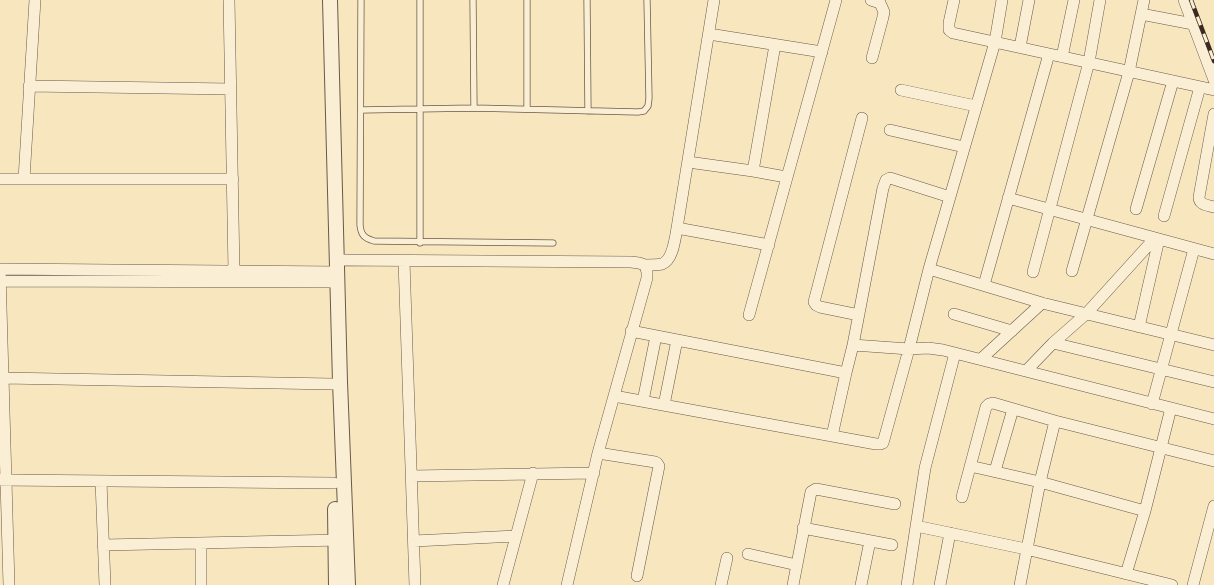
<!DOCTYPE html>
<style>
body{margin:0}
canvas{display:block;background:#f7e6be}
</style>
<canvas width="1214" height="585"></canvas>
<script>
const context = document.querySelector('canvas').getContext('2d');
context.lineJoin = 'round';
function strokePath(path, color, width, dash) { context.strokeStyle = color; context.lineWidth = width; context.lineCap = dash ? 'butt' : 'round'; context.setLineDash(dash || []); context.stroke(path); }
const service = new Path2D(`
 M 361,0 L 360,225 C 361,235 364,238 374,241 L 553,243
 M 420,0 L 420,243
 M 473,0 L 474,108
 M 587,0 L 588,111
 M 527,109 L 527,0
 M 361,110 L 474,108 L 638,112 L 644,111 L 648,106 L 649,98 L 647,0`);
const minor = new Path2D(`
 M 229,0 L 234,271
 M 714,0 L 677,228 L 769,245
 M 871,0 L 880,3 L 884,12 L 883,17 L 872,58
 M 954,0 L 949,23 L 949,30 L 953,33 L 1214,90
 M 1184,0 L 1214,80
 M 1141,14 L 1193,24
 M 709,34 L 822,52
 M 1020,47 L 1029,0
 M 1062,57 L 1074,0
 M 29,86 L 231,89
 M 901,90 L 976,106
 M 1214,114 L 1199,197 C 1199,205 1207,205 1214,207
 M 890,130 L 964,147
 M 688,162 L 753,171 L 786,177
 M 753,171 L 775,45
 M 0,179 L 233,179
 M 24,179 L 35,0
 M 1008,198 L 1214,254
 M 1136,209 L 1173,81
 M 1164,216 L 1200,87
 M 337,260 L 631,262 L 639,263 L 645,265 L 647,272 L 647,278 L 598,453 L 567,585
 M 404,261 L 415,585
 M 645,265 C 651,265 657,265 662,264 C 673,260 675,239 677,228
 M 0,269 L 338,272
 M 929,269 L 1042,303 L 1214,345
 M 1072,271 L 1129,72 L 1144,0
 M 1033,272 L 1089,62 L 1100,0
 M 0,273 L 9,585
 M 0,281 L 338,282
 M 984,285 L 1049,54
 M 954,314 L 1012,331
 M 749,315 L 836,0
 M 859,315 L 820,307 L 816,305 L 814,302 L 862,118
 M 1139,327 L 1159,239
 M 631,331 L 846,373
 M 1053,343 L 1214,382
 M 853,345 L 883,188 L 886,180 L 890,178 L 950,197
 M 981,359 L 1042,303
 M 1026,371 L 1053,343 L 1086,314 L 1155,238
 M 3,378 L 332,384
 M 614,396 L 876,444 L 880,444 L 883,443 L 909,349 L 929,269 L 995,42 L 1002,0
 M 643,401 L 656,336
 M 1152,404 L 1194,249
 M 664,405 L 677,340
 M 832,436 L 846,373 L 853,345 L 909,349 L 928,348 L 943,350 L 1214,419
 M 598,453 L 655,462 L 657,463 L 659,466 L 637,576
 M 970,466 L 1040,482 L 1145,511
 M 995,471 L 1013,409
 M 412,476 L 594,473
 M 0,480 L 334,483
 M 101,481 L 105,585
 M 962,497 L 986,407 L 989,404 L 993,403 L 1055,421 L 1214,461
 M 916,526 L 1026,549 L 1172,585
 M 803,528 L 892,545
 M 414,541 L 516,536
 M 201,543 L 201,585
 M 103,545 L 342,540
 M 748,554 L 797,565
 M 1126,574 L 1145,511 L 1171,408
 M 503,585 L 533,473
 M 721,585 L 727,558
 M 793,585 L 811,492 L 816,489 L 895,504
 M 861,585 L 870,541
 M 907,585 L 925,468 L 955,353
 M 940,585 L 950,533
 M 1020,585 L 1040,482 L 1055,421
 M 1193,585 L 1214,506`);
const tertiary = new Path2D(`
 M 330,0 L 340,382 L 348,585
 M 335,509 L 336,585`);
const rail = new Path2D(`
 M 1191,0 L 1214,61`);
strokePath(service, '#6a5948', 7);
strokePath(minor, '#6a5948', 12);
strokePath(tertiary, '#6a5948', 16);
strokePath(service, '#faefd5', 5.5);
strokePath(minor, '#faefd5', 11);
strokePath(tertiary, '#faefd5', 14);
strokePath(rail, '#3b2a21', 4.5);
strokePath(rail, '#faefd5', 3, [9]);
</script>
